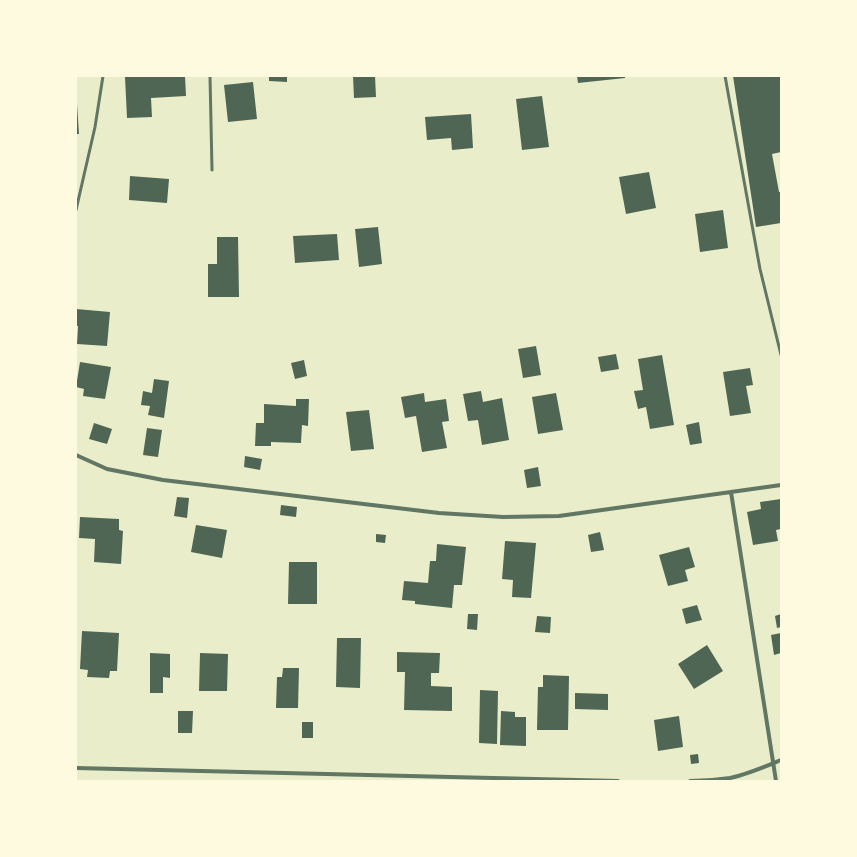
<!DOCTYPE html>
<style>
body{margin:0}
#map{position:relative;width:857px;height:857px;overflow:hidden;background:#e9edc9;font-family:"IBM Plex Sans",sans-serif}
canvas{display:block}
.frame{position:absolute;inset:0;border:77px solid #fefae0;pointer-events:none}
</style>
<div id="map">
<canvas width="857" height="857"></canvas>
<div class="frame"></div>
</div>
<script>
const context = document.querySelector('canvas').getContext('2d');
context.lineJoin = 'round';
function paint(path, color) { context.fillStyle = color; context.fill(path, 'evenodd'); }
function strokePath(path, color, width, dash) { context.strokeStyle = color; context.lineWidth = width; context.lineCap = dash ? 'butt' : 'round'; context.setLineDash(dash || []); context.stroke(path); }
const building = new Path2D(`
 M 152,76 L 185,76 L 186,96 L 151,98 L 152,117 L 127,118 L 125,77 Z
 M 269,76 L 287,76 L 287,82 L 269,81 Z
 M 353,76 L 375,76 L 376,97 L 354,98 Z
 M 577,76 L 625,76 L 625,78 L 578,83 Z
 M 733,76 L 781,76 L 781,152 L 772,154 L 779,192 L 781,192 L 781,223 L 756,227 Z
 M 253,82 L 257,119 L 228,122 L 224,85 Z
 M 542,96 L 549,147 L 522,150 L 516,99 Z
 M 77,104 L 79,134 L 76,134 L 76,105 Z
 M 471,114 L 473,148 L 452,150 L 451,138 L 427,140 L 425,117 Z
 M 649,172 L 656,208 L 626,214 L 619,177 Z
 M 130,176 L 169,179 L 167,203 L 129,200 Z
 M 723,210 L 728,248 L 700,252 L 695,214 Z
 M 378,227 L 382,264 L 359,267 L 355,229 Z
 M 337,234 L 339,260 L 295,263 L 293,236 Z
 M 217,237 L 238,237 L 239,297 L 208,297 L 208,264 L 217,264 Z
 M 76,309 L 110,312 L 107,346 L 77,344 L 78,326 L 76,326 Z
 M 536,346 L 541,375 L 523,378 L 518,349 Z
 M 616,354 L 619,369 L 601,372 L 598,357 Z
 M 662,355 L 674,425 L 650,429 L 646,407 L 638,409 L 634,391 L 643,390 L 638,359 Z
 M 304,360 L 307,376 L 295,379 L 291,363 Z
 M 80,362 L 111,367 L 105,399 L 83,396 L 84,389 L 76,387 Z
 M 750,368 L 753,385 L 746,386 L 751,413 L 730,416 L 723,372 Z
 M 154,379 L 169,381 L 164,418 L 148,415 L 150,406 L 141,405 L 143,391 L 152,393 Z
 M 481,391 L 483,402 L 502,398 L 509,440 L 482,445 L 478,420 L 468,421 L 463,394 Z
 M 424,393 L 425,402 L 446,399 L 449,421 L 442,422 L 447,448 L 422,452 L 416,416 L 405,418 L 401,397 Z
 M 556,393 L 563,430 L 538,434 L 532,397 Z
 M 296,399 L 309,399 L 308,426 L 302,425 L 301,443 L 271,442 L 271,446 L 255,446 L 256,423 L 264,423 L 264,404 L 296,406 Z
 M 369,410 L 374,449 L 351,451 L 346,412 Z
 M 699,422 L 702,443 L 690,445 L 686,425 Z
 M 94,423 L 112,429 L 107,444 L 89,439 Z
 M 147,428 L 162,430 L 158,457 L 143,455 Z
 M 245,456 L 262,459 L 260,470 L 244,467 Z
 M 538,467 L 541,486 L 527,488 L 524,470 Z
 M 177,497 L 189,498 L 187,518 L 174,516 Z
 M 781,499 L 781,529 L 776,530 L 778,541 L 753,545 L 747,512 L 761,509 L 760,502 Z
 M 281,505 L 297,507 L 296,517 L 280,515 Z
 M 80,517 L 119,519 L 119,530 L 123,531 L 121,564 L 94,562 L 95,539 L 79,538 Z
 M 196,525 L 227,530 L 222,558 L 191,552 Z
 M 600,532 L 604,550 L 591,552 L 588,535 Z
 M 376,534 L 386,535 L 385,543 L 376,542 Z
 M 505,541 L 536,543 L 531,598 L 512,597 L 513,580 L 502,579 Z
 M 437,544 L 466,547 L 462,585 L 454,585 L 452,608 L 415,604 L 415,601 L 402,600 L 404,581 L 428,583 L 430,561 L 436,561 Z
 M 689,547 L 695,567 L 685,570 L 688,581 L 668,586 L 659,555 Z
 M 289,562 L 317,562 L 317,604 L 288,604 Z
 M 697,605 L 702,620 L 686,624 L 682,609 Z
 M 468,614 L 478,614 L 477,630 L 467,629 Z
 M 781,614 L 781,627 L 777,628 L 775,616 Z
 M 537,616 L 551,617 L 550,633 L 535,632 Z
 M 82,631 L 119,633 L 117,671 L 110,671 L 109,678 L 87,677 L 88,670 L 80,669 Z
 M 781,633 L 781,653 L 774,655 L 771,635 Z
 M 337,638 L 361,638 L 360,688 L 336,687 Z
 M 707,645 L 723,671 L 694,689 L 678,664 Z
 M 397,652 L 440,653 L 439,673 L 431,673 L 431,686 L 452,687 L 452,711 L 404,710 L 405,672 L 397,672 Z
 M 150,653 L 170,654 L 170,678 L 163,677 L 163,693 L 150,693 Z
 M 200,653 L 228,654 L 227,691 L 199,691 Z
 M 283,668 L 299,668 L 298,708 L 276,708 L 277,677 L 282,677 Z
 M 543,675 L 569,676 L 568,730 L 537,730 L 538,687 L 543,687 Z
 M 480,690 L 498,691 L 497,744 L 479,743 Z
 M 575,693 L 608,694 L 608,710 L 575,709 Z
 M 178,711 L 193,711 L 192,733 L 178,733 Z
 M 501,711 L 515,712 L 515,717 L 526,717 L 526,746 L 500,745 Z
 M 679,716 L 683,747 L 658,751 L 654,720 Z
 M 302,722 L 313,722 L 313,738 L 302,738 Z
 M 698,754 L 699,763 L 691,764 L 690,755 Z`);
const service = new Path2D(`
 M 210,76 L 212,170
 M 725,76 L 760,269 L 781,355
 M 76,210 L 95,127 L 103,76`);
const minor = new Path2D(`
 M 76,455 L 107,469 L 163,480 L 439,513 L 503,517 L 559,516 L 781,485
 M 731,492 L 776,781
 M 76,768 L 618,781
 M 690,781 C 703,781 717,780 730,778 C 748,774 764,767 781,760`);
paint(building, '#4f6655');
strokePath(service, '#617663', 3);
strokePath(minor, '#617663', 4);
</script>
